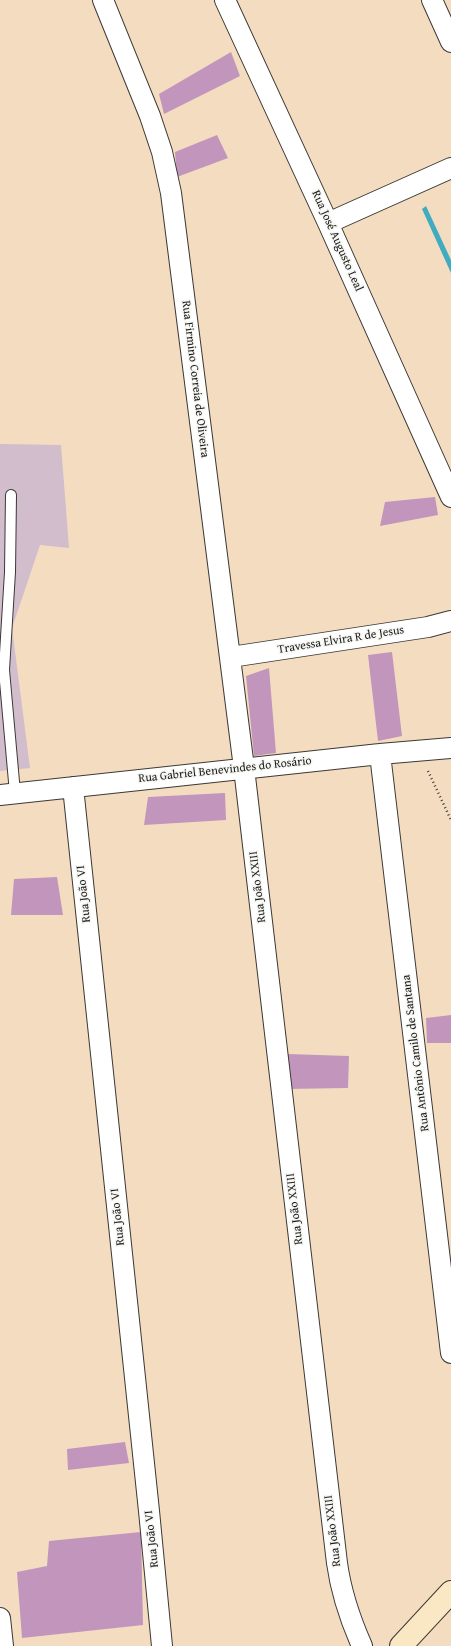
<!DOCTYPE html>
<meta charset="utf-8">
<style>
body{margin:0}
canvas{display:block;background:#f3dcc0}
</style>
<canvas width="451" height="1646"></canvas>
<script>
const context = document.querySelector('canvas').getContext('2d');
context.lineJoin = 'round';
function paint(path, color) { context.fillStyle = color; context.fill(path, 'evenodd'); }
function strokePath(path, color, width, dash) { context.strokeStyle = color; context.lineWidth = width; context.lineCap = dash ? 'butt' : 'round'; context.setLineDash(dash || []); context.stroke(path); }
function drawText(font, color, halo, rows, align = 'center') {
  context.font = font + ' "Gentium Book Plus",serif'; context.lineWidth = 3; context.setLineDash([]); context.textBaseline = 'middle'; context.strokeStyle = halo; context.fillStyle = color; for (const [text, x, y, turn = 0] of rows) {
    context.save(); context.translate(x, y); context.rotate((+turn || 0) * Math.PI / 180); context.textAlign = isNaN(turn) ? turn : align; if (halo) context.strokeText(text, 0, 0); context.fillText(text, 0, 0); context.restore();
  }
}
const industrial = new Path2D(`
 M 0,444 L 61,445 L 69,548 L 40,545 L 12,628 L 30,768 L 0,771 Z`);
const water = new Path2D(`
 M 426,206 L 451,260 L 451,273 L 422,209 Z`);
const building = new Path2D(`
 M 231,52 L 240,76 L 164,114 L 159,94 Z
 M 217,135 L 228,158 L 177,177 L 175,152 Z
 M 435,497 L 438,515 L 380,526 L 385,502 Z
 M 392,652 L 402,736 L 378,741 L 368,655 Z
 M 269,668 L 276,753 L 254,756 L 246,676 Z
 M 225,793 L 226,820 L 144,825 L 148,797 Z
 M 57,877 L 63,915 L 11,915 L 14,879 Z
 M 451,1015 L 451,1043 L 427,1043 L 426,1018 Z
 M 287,1054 L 349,1056 L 348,1088 L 286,1089 Z
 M 125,1442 L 129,1463 L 68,1470 L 67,1449 Z
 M 141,1532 L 143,1625 L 22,1638 L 17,1572 L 47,1566 L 49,1541 Z`);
const path = new Path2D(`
 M 428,771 L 451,820`);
const lane = new Path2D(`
 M 11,495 L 10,572 L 4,670 L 15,793`);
const street = new Path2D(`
 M 103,0 L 150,116 L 162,152 L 171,193 L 244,768 L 337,1563 C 341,1592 350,1619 362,1646
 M 225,0 L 328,223 L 451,497
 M 432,0 L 451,42
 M 328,223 L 451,168
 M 231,657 L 428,627 L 451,621
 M 380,754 L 451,1353
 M 73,787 L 149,1511 L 162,1646
 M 0,795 L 380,754 L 451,748
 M 0,1618 L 3,1646`);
const secondary = new Path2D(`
 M 401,1646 L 451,1592`);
const streetNames = [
 ["Rua José Augusto Leal",337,241,66],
 ["Rua Firmino Correia de Oliveira",195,379,83],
 ["Travessa Elvira R de Jesus",341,640,-9],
 ["Rua Gabriel Benevindes do Rosário",225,770,-6],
 ["Rua João XXIII",258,887,-97],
 ["Rua João VI",84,894,-96],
 ["Rua Antônio Camilo de Santana",416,1053,-97],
 ["Rua João XXIII",295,1209,-97],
 ["Rua João VI",118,1217,-96],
 ["Rua João XXIII",333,1531,-97],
 ["Rua João VI",152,1539,-96]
];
paint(industrial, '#d1bdcc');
paint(water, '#41acc0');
paint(building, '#c296bc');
strokePath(lane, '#3c3935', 12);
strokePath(street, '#3c3935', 22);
strokePath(secondary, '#3c3935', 24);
strokePath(path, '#3c3935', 2.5, [1, 3]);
strokePath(lane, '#fff', 10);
strokePath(street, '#fff', 20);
strokePath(secondary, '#fae7c3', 22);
drawText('12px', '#1c1c1c', '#f6f6f2', streetNames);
</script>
